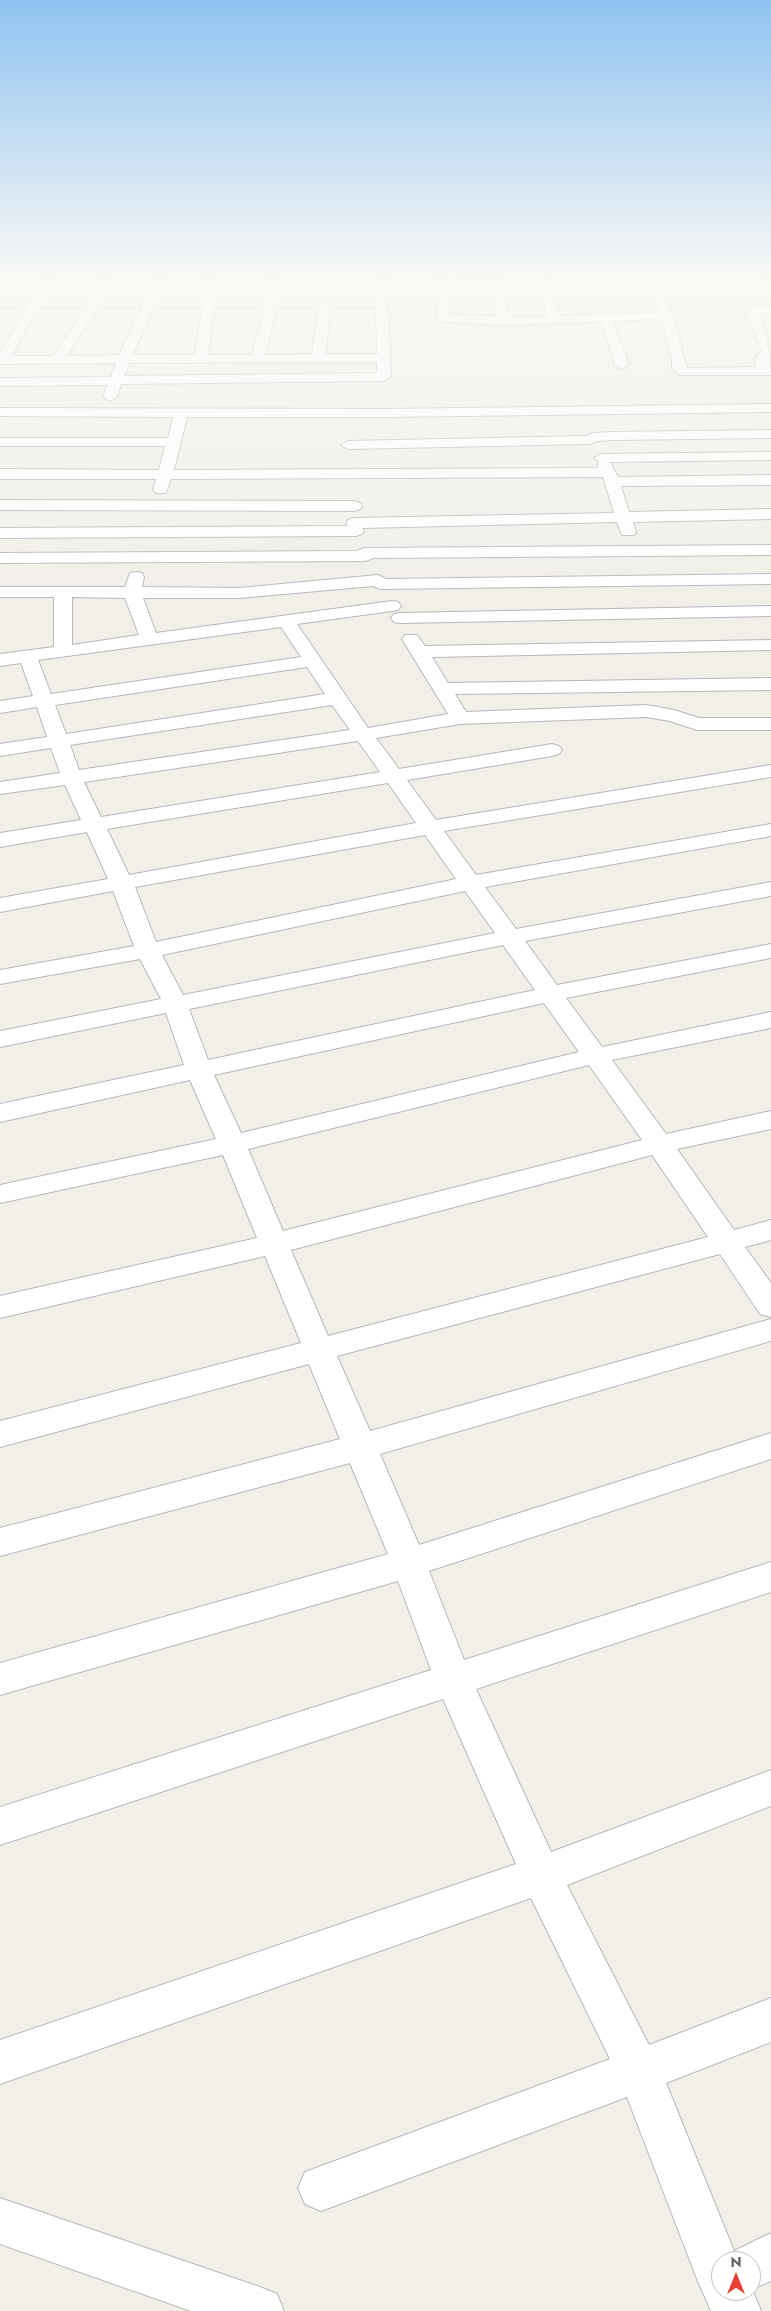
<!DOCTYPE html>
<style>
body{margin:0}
#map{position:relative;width:771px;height:2311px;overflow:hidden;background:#f1efe8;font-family:Jost,sans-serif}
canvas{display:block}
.north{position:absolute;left:711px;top:2251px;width:50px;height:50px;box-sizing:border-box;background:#fff;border:1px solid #bfc1c3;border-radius:50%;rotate:0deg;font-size:14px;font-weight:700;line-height:20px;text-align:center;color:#5f6368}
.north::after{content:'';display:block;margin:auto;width:18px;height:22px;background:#ea4335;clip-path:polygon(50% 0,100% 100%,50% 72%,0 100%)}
</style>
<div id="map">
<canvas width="771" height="2311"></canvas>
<div class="north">N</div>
</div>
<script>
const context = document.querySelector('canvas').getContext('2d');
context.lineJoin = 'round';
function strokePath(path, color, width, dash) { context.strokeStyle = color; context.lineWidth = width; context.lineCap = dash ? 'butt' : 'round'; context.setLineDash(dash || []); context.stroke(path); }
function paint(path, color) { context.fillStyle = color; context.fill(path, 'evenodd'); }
const minor = new Path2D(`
 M 43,280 L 55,280 L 45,299 L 90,299 L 98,280 L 110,280 L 102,299 L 145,299 L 153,280 L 165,280 L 157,299 L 203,299 L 205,280 L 217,280 L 215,299 L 266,299 L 265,280 L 277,280 L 278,299 L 377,299 L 380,280 L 392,280 L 388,303 L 391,377 L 384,381 L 121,384 L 117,397 L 110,401 L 103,397 L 108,385 L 0,386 L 0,378 L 111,377 L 116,363 L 0,364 L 0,354 L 27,307 L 0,307 L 0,299 L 33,299 ZM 40,307 L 86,307 L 54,356 L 12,356 L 35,312 ZM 98,307 L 142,307 L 119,355 L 67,356 ZM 154,307 L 202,307 L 195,355 L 132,355 ZM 214,307 L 265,307 L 252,355 L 208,355 ZM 277,307 L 319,307 L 312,354 L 265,355 ZM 331,307 L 376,307 L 377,354 L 325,354 ZM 377,362 L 377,373 L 124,376 L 129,363 Z
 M 436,280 L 448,280 L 449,315 L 496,316 L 490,284 L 463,283 L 457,280 L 501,280 L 508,316 L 546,316 L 542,289 L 543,280 L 555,280 L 554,289 L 558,316 L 659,312 L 652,300 L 658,296 C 677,301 680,353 687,368 L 757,367 L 755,359 L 762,350 L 746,312 L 754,306 L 771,305 L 771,313 L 759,313 C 764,326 771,346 769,359 L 771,375 L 679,375 L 672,368 L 672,360 L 661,319 L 613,321 L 629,365 L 622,369 L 615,365 L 601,322 L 503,325 L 443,322 L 437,317 Z
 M 763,280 L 771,280 L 771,285 L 761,298 L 753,298 L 751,295 Z
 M 771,404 L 771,412 L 385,417 L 187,417 L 174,470 L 598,468 L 597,465 L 599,462 L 594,458 L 601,454 L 771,452 L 771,460 L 610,462 L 618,477 L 771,475 L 771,485 L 621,486 L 629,512 L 771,509 L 771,519 L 633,522 L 636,532 L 634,535 L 622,535 L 617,522 L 362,528 L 364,531 L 362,534 L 356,536 L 0,538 L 0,528 L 348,526 L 346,523 L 348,520 L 354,518 L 614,513 L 603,477 L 171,479 L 166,493 L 156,493 L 153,490 L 156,479 L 0,479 L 0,469 L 159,470 L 165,446 L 0,446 L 0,438 L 168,438 L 173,417 L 0,416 L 0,408 L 385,409 Z
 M 771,430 L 771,438 L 613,440 L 597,441 L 590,444 L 348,449 L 341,445 L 348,441 L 586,436 L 593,433 L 613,432 Z
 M 0,500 L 354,501 L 360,503 L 362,506 L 360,509 L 354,511 L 0,510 Z
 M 771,545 L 771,555 L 373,558 L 366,561 L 0,563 L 0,553 L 357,551 L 364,548 Z
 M 136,572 L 142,573 L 144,577 L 142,587 L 239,588 L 378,575 L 386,579 L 771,574 L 771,584 L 380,589 L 373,586 L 239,598 L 143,598 L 156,633 L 392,601 L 398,602 L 401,606 L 398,610 L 392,611 L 297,624 L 368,728 L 448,714 L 402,639 L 405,635 L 417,635 L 425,646 L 771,640 L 771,650 L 432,657 L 448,683 L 771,678 L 771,690 L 455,694 L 466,712 L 646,705 L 674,710 L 699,718 L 771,718 L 771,730 L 697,730 L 670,721 L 646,717 L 460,724 L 376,738 L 399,769 L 552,744 L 559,746 L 562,750 L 559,754 L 552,756 L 407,780 L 436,820 L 771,765 L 771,777 L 444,831 L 476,875 L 771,824 L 771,836 L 485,887 L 516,929 L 771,882 L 771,896 L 525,941 L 557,985 L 771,944 L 771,958 L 566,998 L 602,1047 L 771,1012 L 771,1028 L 612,1060 L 666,1134 L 771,1111 L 771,1129 L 677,1149 L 734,1230 L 771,1220 L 771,1240 L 745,1247 L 771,1283 L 771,1317 L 760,1314 L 720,1254 L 337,1356 L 370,1431 L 771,1319 L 771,1341 L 380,1454 L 419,1545 L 771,1433 L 771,1459 L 429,1571 L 464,1660 L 771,1562 L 771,1592 L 476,1689 L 551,1852 L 771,1770 L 771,1806 L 567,1885 L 649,2045 L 771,1998 L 771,2042 L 666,2083 L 734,2251 L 771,2233 L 771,2281 L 752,2289 L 761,2311 L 711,2311 L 697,2279 L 627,2097 L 321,2211 L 305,2204 L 298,2188 L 305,2172 L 610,2059 L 531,1898 L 0,2084 L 0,2040 L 516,1864 L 443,1699 L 0,1845 L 0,1807 L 431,1670 L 398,1581 L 0,1695 L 0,1663 L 388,1554 L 350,1463 L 0,1556 L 0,1528 L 340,1439 L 309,1364 L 0,1447 L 0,1421 L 301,1343 L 265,1256 L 0,1318 L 0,1296 L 257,1238 L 223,1155 L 0,1203 L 0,1185 L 216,1139 L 190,1080 L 0,1122 L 0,1104 L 184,1065 L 166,1013 L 0,1047 L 0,1031 L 161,999 L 140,959 L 0,984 L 0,970 L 134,946 L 113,891 L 0,912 L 0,898 L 108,879 L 87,832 L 0,847 L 0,833 L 81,820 L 65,785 L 0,794 L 0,782 L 60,773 L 51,748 L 0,756 L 0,744 L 47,737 L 37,707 L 0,713 L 0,701 L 33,696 L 21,663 L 0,666 L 0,654 L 54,647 L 54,597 L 0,597 L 0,587 L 125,587 L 130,573 ZM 72,597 L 125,598 L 139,635 L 72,645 ZM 281,627 L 301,657 L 51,694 L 38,660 ZM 307,667 L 325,694 L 66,734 L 55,705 ZM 332,705 L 350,730 L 79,770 L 70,745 ZM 358,741 L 380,772 L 101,817 L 84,782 ZM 388,783 L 416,823 L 129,875 L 107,829 ZM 425,835 L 456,879 L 156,942 L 135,887 ZM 465,891 L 495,933 L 183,995 L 162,955 ZM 503,945 L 535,990 L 208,1060 L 189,1009 ZM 544,1003 L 579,1052 L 241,1133 L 214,1075 ZM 589,1065 L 642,1140 L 283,1231 L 248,1149 ZM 652,1155 L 708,1237 L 328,1336 L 291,1250 ZM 721,2261 L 751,2261 L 751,2291 L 721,2291 Z
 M 771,606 L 771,616 L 400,623 L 394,622 L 391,618 L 394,614 L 400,613 Z
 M 0,2198 L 260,2287 L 277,2294 L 284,2311 L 191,2311 L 0,2244 Z`);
strokePath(minor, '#b5b8bc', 2);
paint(minor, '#fff');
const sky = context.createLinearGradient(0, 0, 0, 603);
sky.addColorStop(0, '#8fc3f1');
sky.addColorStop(0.46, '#f9f8f5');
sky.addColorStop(1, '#f9f8f500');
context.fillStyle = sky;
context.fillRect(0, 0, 771, 603);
</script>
